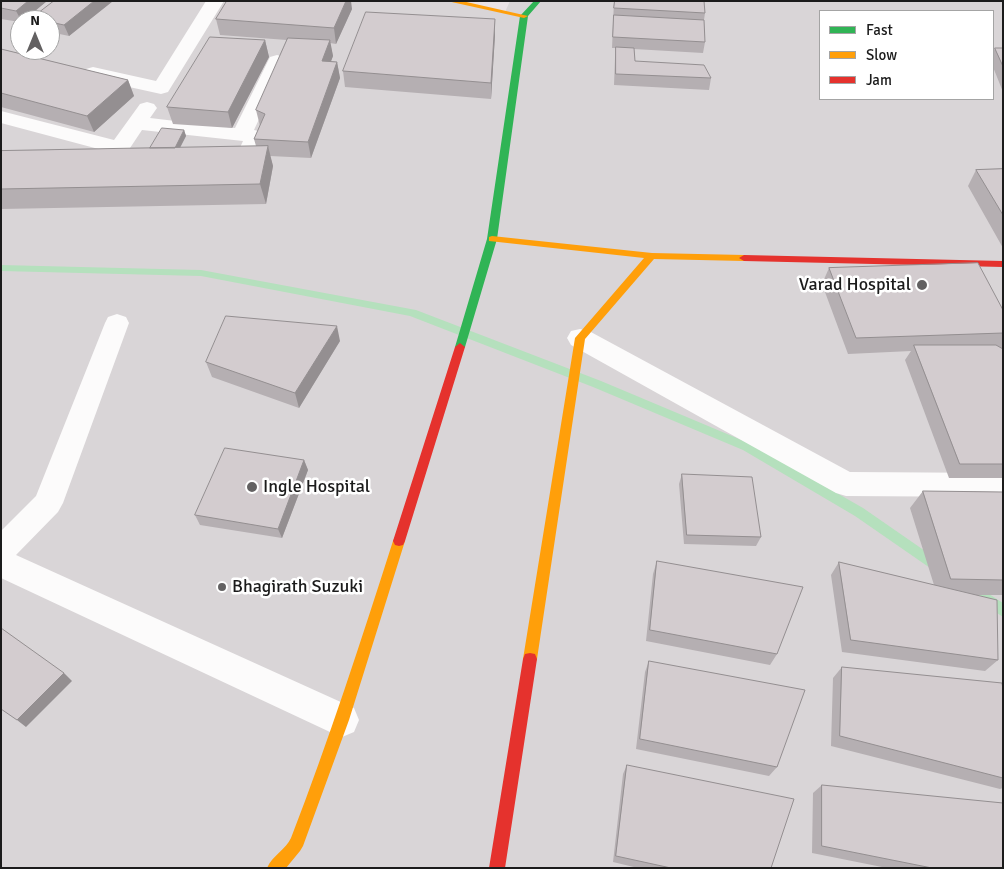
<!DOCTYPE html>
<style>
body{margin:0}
#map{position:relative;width:1004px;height:869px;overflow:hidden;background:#eae3e6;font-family:Signika,sans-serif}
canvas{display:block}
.frame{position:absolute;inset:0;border:2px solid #1b1b1b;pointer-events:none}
.legend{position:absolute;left:819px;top:10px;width:175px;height:90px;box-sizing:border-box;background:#fff;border:1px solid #a4a4a4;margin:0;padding:6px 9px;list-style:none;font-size:15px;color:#1b1b1b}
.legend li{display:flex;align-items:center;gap:10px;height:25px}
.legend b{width:25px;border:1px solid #a4a4a4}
.north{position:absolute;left:10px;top:10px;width:50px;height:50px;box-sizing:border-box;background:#fff;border:1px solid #a4a4a4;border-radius:50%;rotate:0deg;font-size:14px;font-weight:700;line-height:20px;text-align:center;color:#1b1b1b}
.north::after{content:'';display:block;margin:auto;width:18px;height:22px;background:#636162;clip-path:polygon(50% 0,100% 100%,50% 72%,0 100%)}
</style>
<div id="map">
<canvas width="1004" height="869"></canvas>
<div class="frame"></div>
<ul class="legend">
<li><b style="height:6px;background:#30b455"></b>Fast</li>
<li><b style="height:6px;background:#ff9f0a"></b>Slow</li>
<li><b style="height:6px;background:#e5322d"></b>Jam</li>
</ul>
<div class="north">N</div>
</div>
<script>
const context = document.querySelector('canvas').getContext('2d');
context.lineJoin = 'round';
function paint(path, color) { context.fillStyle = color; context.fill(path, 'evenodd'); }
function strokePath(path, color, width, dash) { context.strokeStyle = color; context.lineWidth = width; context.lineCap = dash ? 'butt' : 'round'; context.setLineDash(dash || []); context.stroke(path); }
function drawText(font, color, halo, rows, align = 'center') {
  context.font = font + ' Signika,sans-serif'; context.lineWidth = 5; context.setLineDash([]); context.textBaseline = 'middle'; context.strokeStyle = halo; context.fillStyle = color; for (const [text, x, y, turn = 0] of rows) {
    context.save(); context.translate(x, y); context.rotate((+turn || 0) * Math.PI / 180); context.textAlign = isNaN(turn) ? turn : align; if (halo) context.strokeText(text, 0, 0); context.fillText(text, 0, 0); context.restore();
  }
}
const residential = new Path2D(`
 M 1,1 L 450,1 L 505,12 L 510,1 L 1003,1 L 1003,868 L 1,868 ZM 820,11 L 993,11 L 993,99 L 820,99 ZM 20,20 L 50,20 L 50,50 L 20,50 Z`);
const stream = new Path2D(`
 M 1,265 L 201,270 L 416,310 L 601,381 L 751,444 L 863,508 L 941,562 L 943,566 L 941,570 L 937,572 L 933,570 L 855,516 L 743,450 L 593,387 L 410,316 L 201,276 L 1,271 Z
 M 967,580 L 1003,603 L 1003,617 L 963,590 L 961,586 L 963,582 Z`);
const street = new Path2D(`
 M 206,1 L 224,1 L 168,92 L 161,94 L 93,79 L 86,77 L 83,73 L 86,69 L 93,67 L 156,81 Z
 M 277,55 L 284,57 L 286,61 L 254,130 L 262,132 L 265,136 L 252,165 C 241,168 228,169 216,166 L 213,161 L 216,156 L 237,154 L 243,141 L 142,130 L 118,166 L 110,168 L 80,166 L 77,161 L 80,156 L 104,154 L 106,151 L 1,123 L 1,111 L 114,140 L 140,104 L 147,102 L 154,104 L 157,108 L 150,118 L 235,128 L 268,61 L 270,57 Z
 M 117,314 L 126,317 L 129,323 L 63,503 L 58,512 L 16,555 L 354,708 L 359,720 L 354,732 L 342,737 L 330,732 L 1,578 L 1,531 L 36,496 L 105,323 L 108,317 Z
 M 580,329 L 589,331 L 850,472 L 1003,473 L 1003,497 L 846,496 L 836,493 L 571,345 L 567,338 L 571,331 Z`);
const fast = new Path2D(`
 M 534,1 L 541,1 L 528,16 L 497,239 L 465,347 L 460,351 L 455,347 L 487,239 L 520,16 Z`);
const slow = new Path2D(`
 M 447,1 L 462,1 L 528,16 L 524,18 Z
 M 492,236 L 652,253 L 744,255 L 749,258 L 744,261 L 654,259 L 585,339 L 537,659 L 535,664 L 530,665 L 525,664 L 523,659 L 575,338 L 644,258 L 489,241 L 489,237 Z
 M 399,536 L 403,537 L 405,541 L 349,720 L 303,846 L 300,851 L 286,868 L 267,868 C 272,856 286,849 291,838 C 329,740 361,641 393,541 L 395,537 Z`);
const jam = new Path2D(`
 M 744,255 L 1003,261 L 1003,267 L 744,261 L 739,258 Z
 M 460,343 L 465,347 L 405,541 L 403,545 L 399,546 L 395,545 L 393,541 L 455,347 Z
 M 530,653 L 535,654 L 537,659 L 505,868 L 489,868 L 523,659 L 525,654 Z`);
const wall = new Path2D(`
 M 1,1 L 47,1 L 24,20 L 20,20 L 20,22 L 1,19 Z
 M 113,1 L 69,36 L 50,32 L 50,20 L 33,20 L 32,18 Z
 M 614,1 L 704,1 L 705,13 L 704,20 L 705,42 L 703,53 L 634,49 L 635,61 L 711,78 L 709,90 L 614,85 L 615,58 L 616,48 L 612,48 Z
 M 352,9 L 336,44 L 330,43 L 333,56 L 331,61 L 337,62 L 340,78 L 311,158 L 270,156 L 273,166 L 266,204 L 1,209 L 1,151 L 150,148 L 184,130 L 186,136 L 180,148 L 256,146 L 254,139 L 260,126 L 256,110 L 287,40 L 220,35 L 216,19 Z
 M 495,19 L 495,35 L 491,99 L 345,87 L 343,71 Z
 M 265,40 L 269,57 L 232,128 L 173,124 L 167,107 Z
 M 995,48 L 1003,48 L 1003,92 L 993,67 L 993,53 Z
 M 1,49 L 128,80 L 134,96 L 94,132 L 1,107 Z
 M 1003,169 L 1003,248 L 968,186 L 976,170 Z
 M 829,268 L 1003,310 L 1003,348 L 1002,348 L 1003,349 L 1003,478 L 949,478 L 905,360 L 911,351 L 848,354 L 822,284 Z
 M 340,341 L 299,408 L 212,377 L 206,362 Z
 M 304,460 L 308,470 L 282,538 L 200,525 L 195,515 Z
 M 682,474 L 761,537 L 756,546 L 684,544 L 679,484 Z
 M 923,491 L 1003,492 L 1003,595 L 978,595 L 998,660 L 985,671 L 842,652 L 831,575 L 839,562 L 934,585 L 910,508 Z
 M 657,561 L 777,654 L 770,665 L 646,641 L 653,574 Z
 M 649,661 L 777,767 L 769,776 L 636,749 L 645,672 Z
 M 842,667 L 1003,778 L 1003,788 L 1000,789 L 831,746 L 833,678 Z
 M 627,765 L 771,868 L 638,868 L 613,862 L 623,774 Z
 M 822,785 L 1003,868 L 887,868 L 812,853 L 813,793 Z`);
const shadedWall = new Path2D(`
 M 28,1 L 47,1 L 24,20 L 21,20 L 16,11 Z
 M 94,1 L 113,1 L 69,36 L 64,25 Z
 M 346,1 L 351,1 L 352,9 L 336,44 L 334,28 Z
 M 495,19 L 495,35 L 491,99 L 491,83 Z
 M 265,40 L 269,57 L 232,128 L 228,112 Z
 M 330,40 L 333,56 L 325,77 L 322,61 Z
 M 337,62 L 340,78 L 311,158 L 308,142 Z
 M 128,80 L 134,96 L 94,132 L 87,116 Z
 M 184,130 L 186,136 L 175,157 L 173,151 Z
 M 268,146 L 273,166 L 266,204 L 260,184 Z
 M 337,326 L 340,341 L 299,408 L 295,393 Z
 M 304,460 L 308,470 L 282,538 L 278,529 Z
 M 64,673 L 72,681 L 26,727 L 17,720 Z`);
const building = new Path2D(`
 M 1,1 L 28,1 L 16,11 L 1,8 Z
 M 54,1 L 94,1 L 64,25 L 50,22 L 50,20 L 42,20 L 32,18 Z
 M 227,1 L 346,1 L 334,28 L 216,19 Z
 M 615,1 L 704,1 L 705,13 L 614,8 Z
 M 366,12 L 495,19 L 491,83 L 343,71 Z
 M 614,15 L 704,20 L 705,42 L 613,37 Z
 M 210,37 L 265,40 L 228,112 L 167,107 Z
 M 288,38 L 330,40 L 322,61 L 337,62 L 308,142 L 254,139 L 265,114 L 256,110 Z
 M 616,47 L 634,48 L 635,61 L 704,65 L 711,78 L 616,74 Z
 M 995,48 L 1003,48 L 1003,66 Z
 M 1,49 L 128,80 L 87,116 L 1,93 Z
 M 162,128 L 184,130 L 175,148 L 150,148 Z
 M 268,146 L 260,184 L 1,189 L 1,151 Z
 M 1003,169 L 1003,215 L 976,170 Z
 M 978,263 L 1003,310 L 1003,333 L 856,338 L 829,268 Z
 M 226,316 L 337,326 L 295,393 L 206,362 Z
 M 914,345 L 996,345 L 1003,349 L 1003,464 L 960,464 Z
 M 225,448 L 304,460 L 278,529 L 195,515 Z
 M 682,474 L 752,477 L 761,537 L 687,535 Z
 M 923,491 L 1003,492 L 1003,580 L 951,579 Z
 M 657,561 L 803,587 L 777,654 L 650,630 Z
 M 839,562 L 997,600 L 998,660 L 851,640 Z
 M 1,628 L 64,673 L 17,720 L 1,709 Z
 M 649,661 L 805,690 L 777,767 L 640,739 Z
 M 842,667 L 1002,683 L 1003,689 L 1003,778 L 840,736 Z
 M 627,765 L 794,799 L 771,868 L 671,868 L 616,856 Z
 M 822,785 L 1003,803 L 1003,868 L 932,868 L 822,846 Z`);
const markers = [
 [922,285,6,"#636162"],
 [252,487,6,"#636162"],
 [222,587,5,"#636162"]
];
const poiNames = [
 ["Varad Hospital",911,285,"right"],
 ["Ingle Hospital",263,487],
 ["Bhagirath Suzuki",232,587]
];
paint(residential, '#d9d5d7');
paint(stream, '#b5e0bd');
paint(street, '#fcfbfb');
paint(fast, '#30b455');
paint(slow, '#ff9f0a');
paint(jam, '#e5322d');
paint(wall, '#b5afb2');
paint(shadedWall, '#948f91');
paint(building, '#d3cccf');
strokePath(building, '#948f91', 1);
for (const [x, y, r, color] of markers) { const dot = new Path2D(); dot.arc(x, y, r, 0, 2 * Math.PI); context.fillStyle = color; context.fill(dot); strokePath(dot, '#fff', 2); }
drawText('18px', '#1b1b1b', '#fff', poiNames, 'left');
</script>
